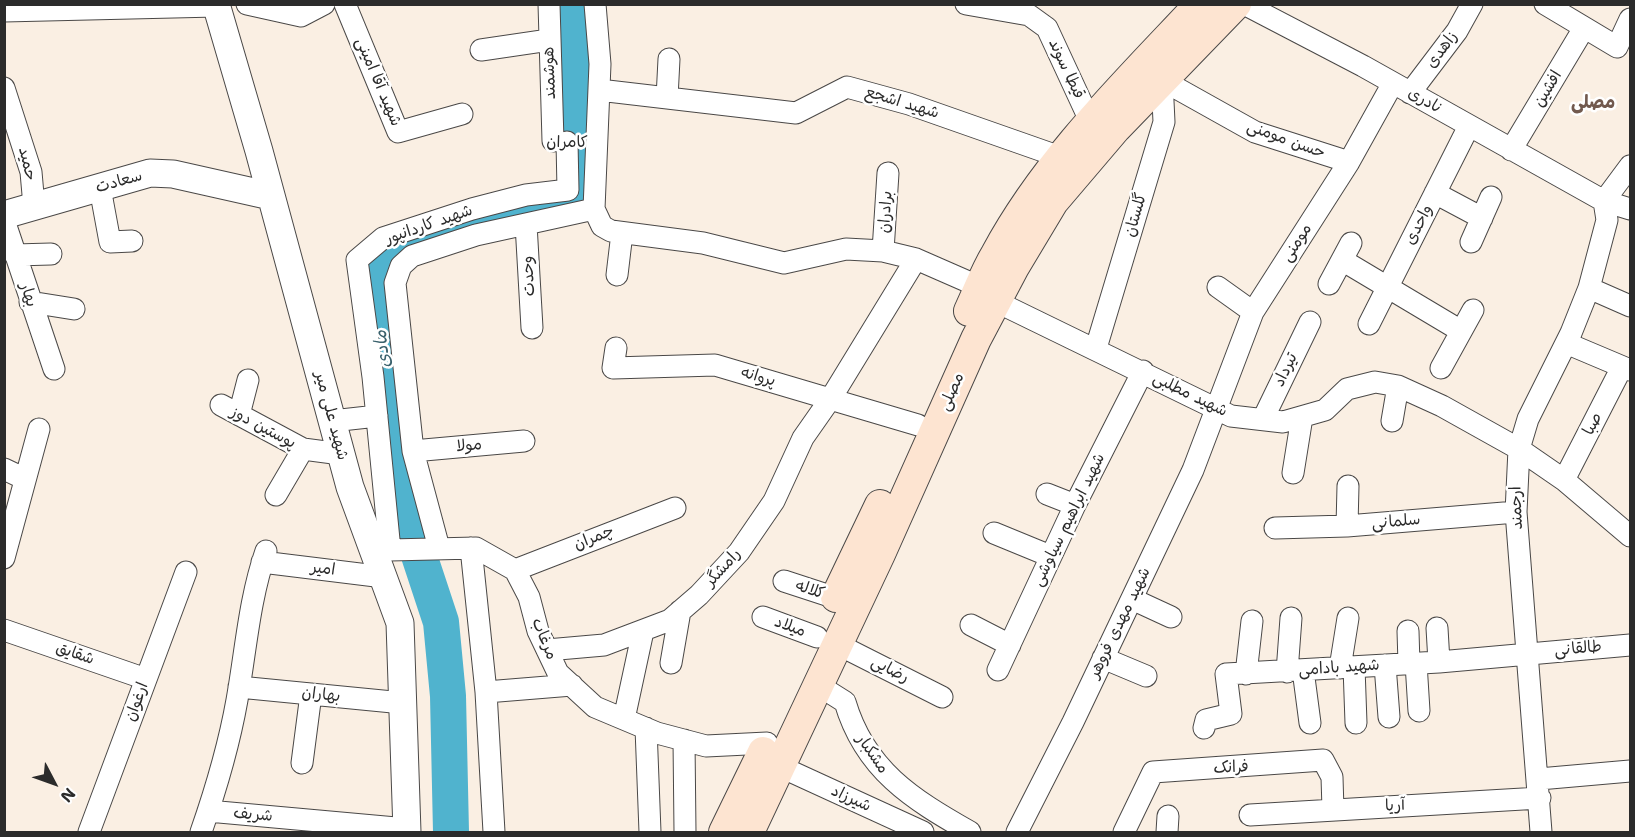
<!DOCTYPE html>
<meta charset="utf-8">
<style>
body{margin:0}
#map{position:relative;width:1635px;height:837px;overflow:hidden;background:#faefe3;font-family:"Shantell Sans",sans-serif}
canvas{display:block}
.frame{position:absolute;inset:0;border:6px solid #2b2b2b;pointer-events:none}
.north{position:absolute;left:24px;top:753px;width:60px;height:60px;-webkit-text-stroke:4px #fff;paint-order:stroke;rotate:131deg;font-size:16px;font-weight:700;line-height:24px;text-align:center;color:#2b2b2b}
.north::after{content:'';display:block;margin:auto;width:21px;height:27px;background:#2b2b2b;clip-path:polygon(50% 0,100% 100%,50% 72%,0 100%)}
</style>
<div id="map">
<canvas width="1635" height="837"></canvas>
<div class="frame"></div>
<div class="north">N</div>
</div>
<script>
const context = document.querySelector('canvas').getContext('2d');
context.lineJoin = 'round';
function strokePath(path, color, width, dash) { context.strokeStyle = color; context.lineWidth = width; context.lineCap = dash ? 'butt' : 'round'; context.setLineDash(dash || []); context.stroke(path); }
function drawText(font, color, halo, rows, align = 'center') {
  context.font = font + ' "Shantell Sans","Playpen Sans Arabic",sans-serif'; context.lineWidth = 5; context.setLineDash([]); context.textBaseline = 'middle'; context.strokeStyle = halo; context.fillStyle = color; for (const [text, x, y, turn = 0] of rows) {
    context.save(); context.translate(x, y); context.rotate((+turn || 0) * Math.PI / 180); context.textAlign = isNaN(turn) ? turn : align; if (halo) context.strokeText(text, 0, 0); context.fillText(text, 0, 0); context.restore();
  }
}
const river = new Path2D(`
 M 451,832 L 448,696 L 441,622 L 408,522 L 397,466 L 378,307 L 381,262 C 438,223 513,212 580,197 L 571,4`);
const minor = new Path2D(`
 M 247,4 L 301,16 L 324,4
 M 345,4 L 398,132 L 462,114
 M 549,4 L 553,141
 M 595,4 L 600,64 L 594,209 L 602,226 L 611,231 L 703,243 L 784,263 L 846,249 L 883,251 L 916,259 L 980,287
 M 966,4 L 1029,15 L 1047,28 L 1091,123
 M 1244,4 L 1363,66 L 1604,201 L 1630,209
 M 1545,4 L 1617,47 L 1630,19
 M 4,11 L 216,6
 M 481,50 L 549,40
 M 1162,80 L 1255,132 L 1349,162
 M 4,88 L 31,172 L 34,206
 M 599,90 L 796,113 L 847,87 L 909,104 L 1063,158
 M 1410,93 L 1457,31 L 1472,4
 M 667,98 L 669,59
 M 1511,150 L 1584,28
 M 100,188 L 110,242 L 132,241
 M 1435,193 L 1482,218
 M 1604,201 L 1630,166
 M 4,220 L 54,369
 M 526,224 L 532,328
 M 1471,242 L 1491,197
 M 883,251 L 888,173
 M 15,255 L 51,254
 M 1342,260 L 1461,331
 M 617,275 L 622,233
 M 1329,284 L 1351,243
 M 1218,287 L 1253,312
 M 1589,288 L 1630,306
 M 995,301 L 1231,416 L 1283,422 L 1325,410 L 1347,389 L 1375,382 L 1398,386 L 1442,406 L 1519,449 L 1564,480 L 1630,536
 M 30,302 L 74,309
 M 1369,324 L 1469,126
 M 1566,343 L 1630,370
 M 616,348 L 613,368 L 715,365 L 918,425
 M 1096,348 L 1164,122 L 1162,80
 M 1441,368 L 1473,310
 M 221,405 L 303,449 L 341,454
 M 239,415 L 248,380
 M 1263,419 L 1310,322
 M 332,421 L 377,416
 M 1392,421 L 1398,386
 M 413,451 L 524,441
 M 4,469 L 25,479
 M 1293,473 L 1302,417
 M 1564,480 L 1622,367
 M 1047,494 L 1075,505
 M 276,495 L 303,449
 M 1347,526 L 1348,486
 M 1275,528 L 1347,526 L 1516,512
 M 994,533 L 1050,556
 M 377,546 L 390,550 L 476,548 L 515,570 L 529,597 L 538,631 L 558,673 L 595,707 L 657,733 L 706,746 L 767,743
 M 439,548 L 413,451 L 395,283 L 401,266 L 412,256 L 476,235 L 594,209
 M 471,548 L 486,692 L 494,832
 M 390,550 L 373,377 L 357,260 L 383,238 L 472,209 L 526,195 L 568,190 L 567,142
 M 4,558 L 39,429
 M 262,562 L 384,577
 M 515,570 L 675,508
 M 784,581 L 836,598
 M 1132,599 L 1171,617
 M 763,617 L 817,637
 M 971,625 L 1010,645
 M 1437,628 L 1439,662
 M 4,630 L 146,679
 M 1408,631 L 1409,664
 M 837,644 L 942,697
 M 547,650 L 604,645 L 670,620 L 699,595 L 739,552 L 774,501 L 803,438 L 831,398 L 916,259
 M 1103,658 L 1146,676
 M 671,663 L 680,611
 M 1416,663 L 1419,711
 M 1385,665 L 1389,717
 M 1354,667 L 1356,723
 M 1340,668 L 1348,618
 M 998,670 L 1075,505 L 1143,371
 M 1303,670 L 1310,723
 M 1287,672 L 1291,618
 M 1246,674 L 1252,621
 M 818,685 L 845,702 C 865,770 912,799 970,832
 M 239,687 L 403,703
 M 486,692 L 572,685
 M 624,719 L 643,631
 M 646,728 L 650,832
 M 1204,728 L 1206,720 L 1231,714 L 1226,674 L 1439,662 L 1630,645
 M 684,740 L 685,832
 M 302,763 L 311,694
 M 779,766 L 923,832
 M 1539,779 L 1630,771
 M 208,811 L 407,829
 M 1250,815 L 1540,798
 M 89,832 L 186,572
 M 201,832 C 216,789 229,745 237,700 C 246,650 249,600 266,551
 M 1017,832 L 1073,722 L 1193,470 L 1253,312 L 1349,162 L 1393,83
 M 1124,832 L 1153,772 L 1323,760 L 1332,777 L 1333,810
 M 1167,832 L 1168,816
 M 1541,832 L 1516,512 L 1519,449 L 1528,419 L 1571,333 L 1589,288 L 1607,220 L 1604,201`);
const tertiary = new Path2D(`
 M 216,4 L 259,151 L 350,487 L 400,623 L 407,832
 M 4,215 L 150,173 L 173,174 L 271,196`);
const secondary = new Path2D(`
 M 969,311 C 978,292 985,272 996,254 C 1047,159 1127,82 1200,4
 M 836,597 L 880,505
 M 724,832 L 763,752
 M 749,832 L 880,554 L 976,339 L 1014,267 L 1053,202 L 1116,128 L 1236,4`);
const streetNames = [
 ["زاهدی",1442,50,-53],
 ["قیطا سوند",1066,69,65],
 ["هوشمند",550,73,-92],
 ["شهید آقا امینی",378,82,67],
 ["افشین",1548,89,-59],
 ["نادری",1425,101,29],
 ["شهید اشجع",902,103,17],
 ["حسن مومنی",1286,140,20],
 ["کامران",567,143],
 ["حمید",27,164,77],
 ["سعادت",119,182,-16],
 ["برادران",886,212,-86],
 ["گلستان",1136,215,-74],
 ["شهید کاردانپور",429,225,-19],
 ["واحدی",1419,225,-63],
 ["مومنی",1297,243,-57],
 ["وحدت",529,276,-93],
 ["بهار",28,295,72],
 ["تیرداد",1286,370,-65],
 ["پروانه",758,377,16],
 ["مصلی",952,392,-66],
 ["شهید مطلبی",1190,395,26],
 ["شهید علی میر",331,416,75],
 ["صبا",1593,424,-63],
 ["پوستین دوز",263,428,28],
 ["مولا",469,446,-5],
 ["ارجمند",1517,508,-92],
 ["شهید ابراهیم سیاوشی",1069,520,-64],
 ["سلمانی",1396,522,-5],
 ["چمران",594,538,-22],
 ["رامشگر",723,568,-48],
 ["امیر",323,569,7],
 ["کلاله",810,590,18],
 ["شهید مهدی فروهر",1120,623,-64],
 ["میلاد",790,627,20],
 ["مرغاب",544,639,68],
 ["طالقانی",1578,649,-5],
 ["شقایق",75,654,19],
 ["شهید بادامی",1339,668,-4],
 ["رضایی",890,670,27],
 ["بهاران",321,695,6],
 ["ارغوان",137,702,-70],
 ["مشکبار",872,754,55],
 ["فرانک",1231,768,-3],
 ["شیرزاد",851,799,25],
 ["آریا",1395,806,-3],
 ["شریف",253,815,5]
];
const neighbourhoodNames = [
 ["مصلی",1593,103]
];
const waterNames = [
 ["مادی",383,349,-97]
];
strokePath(river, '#50b3ce', 36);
strokePath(minor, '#4a4847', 23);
strokePath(tertiary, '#4a4847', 29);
strokePath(secondary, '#4a4847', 32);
strokePath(minor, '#fff', 21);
strokePath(tertiary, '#fff', 27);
strokePath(secondary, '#fde4d1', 30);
drawText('16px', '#2b2b2b', '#fff', streetNames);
drawText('bold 18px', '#725a4f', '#fff', neighbourhoodNames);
drawText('italic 18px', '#3a616c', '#fff', waterNames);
</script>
